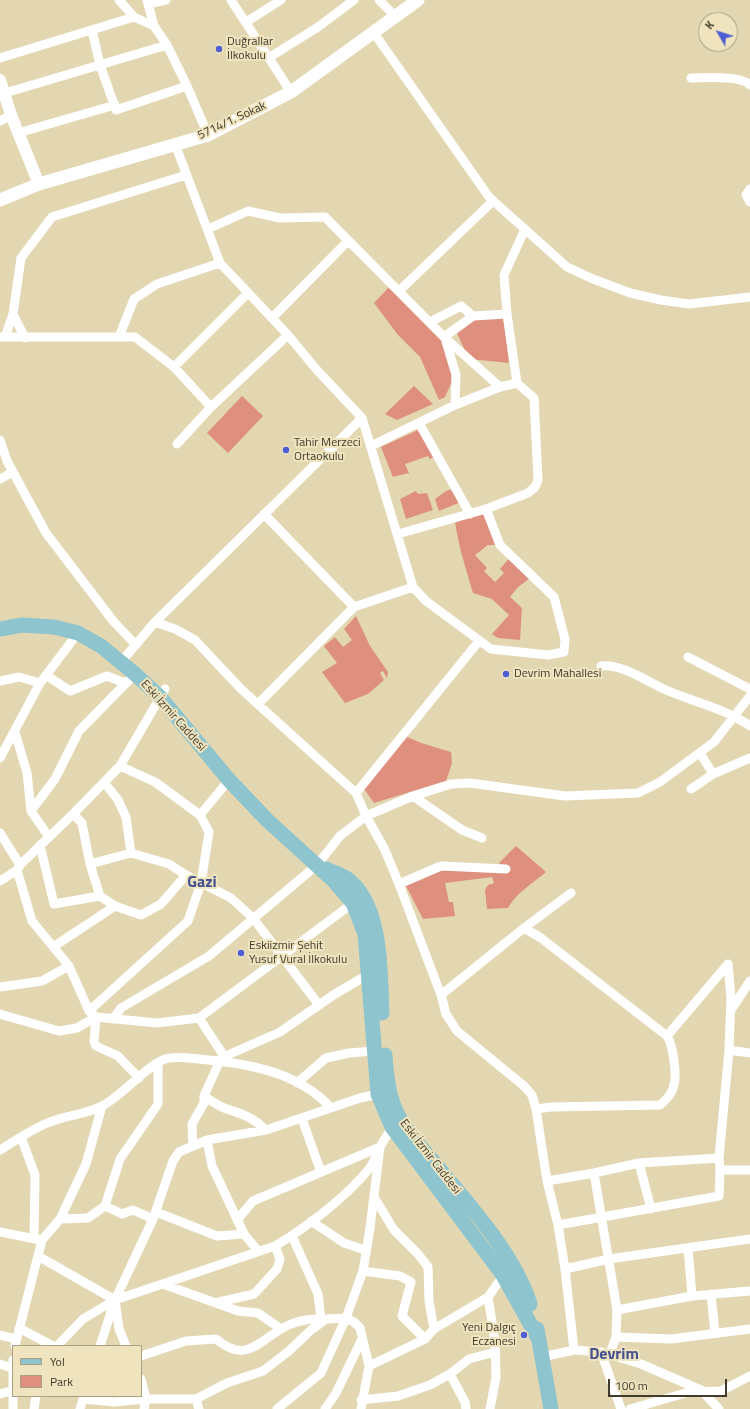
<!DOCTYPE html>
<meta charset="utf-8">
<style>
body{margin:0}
#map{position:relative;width:750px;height:1409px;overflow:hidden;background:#e2d7b1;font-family:"Titillium Web",sans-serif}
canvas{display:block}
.legend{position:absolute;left:12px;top:1345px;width:130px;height:52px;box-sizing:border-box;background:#efe4be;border:1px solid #a9a084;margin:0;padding:5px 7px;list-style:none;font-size:12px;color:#403b2c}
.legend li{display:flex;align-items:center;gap:8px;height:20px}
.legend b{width:20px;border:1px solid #a9a084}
.north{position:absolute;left:698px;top:12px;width:40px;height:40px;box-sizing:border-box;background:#efe4be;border:1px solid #a9a084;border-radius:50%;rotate:309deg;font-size:11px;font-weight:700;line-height:16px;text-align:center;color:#403b2c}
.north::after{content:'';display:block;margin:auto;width:14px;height:18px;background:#4f5dd2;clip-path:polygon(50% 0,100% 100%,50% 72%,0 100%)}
.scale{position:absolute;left:608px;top:1379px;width:119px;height:18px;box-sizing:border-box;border:2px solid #403b2c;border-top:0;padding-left:5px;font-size:12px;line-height:14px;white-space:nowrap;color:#403b2c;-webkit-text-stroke:3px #efe4be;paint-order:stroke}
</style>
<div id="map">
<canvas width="750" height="1409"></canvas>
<ul class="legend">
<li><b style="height:5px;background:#8ec4ce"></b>Yol</li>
<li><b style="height:11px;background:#de8f7d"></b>Park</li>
</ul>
<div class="north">K</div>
<div class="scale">100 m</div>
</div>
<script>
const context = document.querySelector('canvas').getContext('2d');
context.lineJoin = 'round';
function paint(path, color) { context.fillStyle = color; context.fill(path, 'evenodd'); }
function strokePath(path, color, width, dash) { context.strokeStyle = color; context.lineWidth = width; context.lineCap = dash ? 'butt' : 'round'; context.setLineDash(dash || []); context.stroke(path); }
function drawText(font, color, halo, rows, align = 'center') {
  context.font = font + ' "Titillium Web",sans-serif'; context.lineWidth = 4; context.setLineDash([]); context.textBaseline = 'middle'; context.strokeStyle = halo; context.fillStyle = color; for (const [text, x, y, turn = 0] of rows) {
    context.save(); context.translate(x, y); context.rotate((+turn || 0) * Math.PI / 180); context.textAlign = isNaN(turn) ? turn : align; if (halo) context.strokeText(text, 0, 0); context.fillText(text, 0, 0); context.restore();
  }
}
const green = new Path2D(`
 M 392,284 L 444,337 L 453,379 L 445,397 L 439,400 L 420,357 L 398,335 L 374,303 Z
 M 503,314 L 509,363 L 469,359 L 455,329 L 473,316 Z
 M 414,386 L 433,404 L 397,420 L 385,414 Z
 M 242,396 L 263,416 L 228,453 L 207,433 Z
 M 418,430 L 437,455 L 430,459 L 428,456 L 405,464 L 409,473 L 393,477 L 381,447 Z
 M 455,488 L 463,501 L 439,511 L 435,499 L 446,491 Z
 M 416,491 L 418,494 L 427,493 L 433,510 L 406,519 L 400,499 Z
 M 486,509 L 500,545 L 488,545 L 475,555 L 487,568 L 484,571 L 495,582 L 504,573 L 500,569 L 511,556 L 533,576 L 518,587 L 510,597 L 522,608 L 520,640 L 498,638 L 492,634 L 509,615 L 492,599 L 473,593 C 466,569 458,545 455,521 Z
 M 356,616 L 370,646 L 388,672 L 387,678 L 383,671 L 380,673 L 384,680 L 368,694 L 345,703 L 322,672 L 337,663 L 324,646 L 335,637 L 343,647 L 352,640 L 344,629 Z
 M 403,735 L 421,743 L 451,752 L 452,763 L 446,781 L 374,803 L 362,786 Z
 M 516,846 L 546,872 C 533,883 515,894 508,908 L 487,909 L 485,890 L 488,885 L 494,883 L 492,877 L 445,883 L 449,902 L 453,902 L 455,916 L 423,919 L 404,882 L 441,866 L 506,869 L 499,863 Z`);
const minor = new Path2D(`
 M 119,0 L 134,17 L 154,26 L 167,45 L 187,86 L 208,135
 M 147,0 L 154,26
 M 231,0 L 291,92
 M 379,0 L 396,17
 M 148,4 L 166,0
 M 246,22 L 281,0
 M 92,30 L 100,65 L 116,110 L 187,86
 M 374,33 L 489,197 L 567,267 L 593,279 L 630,293 L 661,300 L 689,304 L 750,297
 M 270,57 L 318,27 L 354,0
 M 0,58 L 134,17
 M 691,78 C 706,78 740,75 750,85
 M 5,93 L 167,45
 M 0,121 L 11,115
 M 18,133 L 115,105
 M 175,144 L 220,263 L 288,335 L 316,369 L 362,418 L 413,587
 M 750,189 L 746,195 L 750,202
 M 208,229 L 248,211 L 280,218 L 325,217 L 444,337 L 500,387
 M 399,291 L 493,201
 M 13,314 L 25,338
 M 272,318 L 348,241
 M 430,322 L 461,306 L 473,316
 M 1,337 L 119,337 L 134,299 L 157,284 L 220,263
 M 5,337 L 13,314 L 21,258 L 52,217 L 186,175
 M 119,337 L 135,337 L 174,367 L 211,407
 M 444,337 L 473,316 L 507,314
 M 445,338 L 456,375 L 455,405 L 500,387 L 517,383
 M 174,367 L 248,293
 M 419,423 L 470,514
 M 0,440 L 7,461 L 46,533 L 114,622 L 136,645
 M 177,444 L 211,407 L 288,335
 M 371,446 L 455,405
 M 0,479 L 13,472
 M 264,514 L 354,607
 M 398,534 L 486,509 L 528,493 L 535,487 L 538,480 L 534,398 L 517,383 L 507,314 L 504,275 L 525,229
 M 155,622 L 175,629 L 195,640 L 241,689 L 356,793 L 366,816 L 384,848 L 399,884 L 441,995 L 446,1014 L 457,1031 L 524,1086 L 532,1095 L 536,1109 L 547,1181 L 558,1225 L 565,1269 L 574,1350
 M 688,657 L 750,689
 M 121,662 L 155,622 L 362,418
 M 601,666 C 623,664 646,681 666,690 C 694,702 724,708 750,726
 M 46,675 L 70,691 L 107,676 L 125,683
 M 0,681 L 19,677 L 40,683
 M 258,704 L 354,607 L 413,587 L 426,601 L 491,649 L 548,655 L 564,652 L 565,639 L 554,597 L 500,545 L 486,509
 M 15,732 L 27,773 L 31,811
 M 700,753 L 713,774
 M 0,758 L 40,683 L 78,633
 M 120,766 L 155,782 L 200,815
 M 104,782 L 118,800 L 126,817 L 131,853
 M 691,789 L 713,774 L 750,758
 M 356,793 L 479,641
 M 413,796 L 462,830 L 482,838
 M 73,814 L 82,823 L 90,864 L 100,896 L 115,906 L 141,915 L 161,904 L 186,875
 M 0,833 L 20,865
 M 49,837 L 31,811 L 55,779 L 79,731 L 135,674
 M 40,845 L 54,904 L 100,896
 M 90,864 L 131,853 L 169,864 L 186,875 L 231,898 L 253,918 L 319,1005
 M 17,870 L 32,921 L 69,966 L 89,1011 L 96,1017 L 94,1041 L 96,1046 L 118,1056 L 139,1078
 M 0,881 L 17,870 L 20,865 L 73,814 L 120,766 L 165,689
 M 399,884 L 441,866 L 506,869
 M 524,928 L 541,938 L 667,1036 C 673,1045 677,1074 674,1085 C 672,1094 667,1099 660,1105 L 551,1107 L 536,1109
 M 53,947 L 115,906
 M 0,987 L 42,981 L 69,966
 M 441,995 L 524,928 L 571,893
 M 731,1010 L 750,981
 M 89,1011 L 188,921 L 201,883 L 209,832 L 200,815 L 229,780
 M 0,1014 L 59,1031 L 77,1028 L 96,1017 L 157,1023 L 199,1018 L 224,1056
 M 199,1018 L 353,903
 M 113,1019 L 121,1008 L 209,956 L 317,865 L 340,836 L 366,816 L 413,796 L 451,784 L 470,783 L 565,796 L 638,793 L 660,782 L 714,742 L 750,696
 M 667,1036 L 728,964
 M 729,1050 L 750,1053
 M 297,1083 L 326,1058 L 349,1053 L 374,1051
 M 204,1096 C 210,1100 217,1105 224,1108 C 242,1114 251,1116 266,1130
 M 302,1119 L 321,1172
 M 21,1137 L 35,1175 L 34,1239
 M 207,1140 L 212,1166 L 244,1234
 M 193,1146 L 192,1124 L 204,1103 L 204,1096 L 221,1058 L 280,1032 L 335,994 L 369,974
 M 0,1150 C 17,1140 34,1127 53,1121 C 68,1115 87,1114 102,1106 C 122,1096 146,1066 165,1059 C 175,1056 188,1058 198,1059 C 245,1063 298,1071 331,1108
 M 719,1158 L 729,1050 L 731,998 L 728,964
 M 639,1163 L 651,1209
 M 594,1173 L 617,1310 L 616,1337 L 609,1356
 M 547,1181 L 594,1173 L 639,1163 L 719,1158 L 720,1170 L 750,1170
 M 374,1197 L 394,1230 L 418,1254 L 428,1267 L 429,1301 L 434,1329
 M 105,1206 L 120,1159 L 158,1104 L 158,1063
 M 156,1212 L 217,1236 L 244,1234 L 258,1251
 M 60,1219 L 88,1218 L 105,1206 L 122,1214 L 133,1210 L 153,1219
 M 237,1220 L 253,1201 L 380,1147
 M 311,1221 L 344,1243 L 365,1250
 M 558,1225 L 719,1196 L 720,1170
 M 0,1232 L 40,1240
 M 292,1236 L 318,1294 L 321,1319
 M 688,1248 L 692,1296
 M 38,1256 L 115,1300 L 100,1346
 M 565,1269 L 609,1259 L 750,1239
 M 363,1271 L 400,1276 L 411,1282 L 402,1316 L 425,1339
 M 163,1284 L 238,1311 L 258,1313 L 281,1329
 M 711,1294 L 715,1333
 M 488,1297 L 495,1341 L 496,1377 L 490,1409
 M 219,1302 L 254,1294 L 277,1269 L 280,1259 L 275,1246
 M 617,1310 L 692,1296 L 750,1291
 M 19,1328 L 53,1346
 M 0,1335 L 16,1339
 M 616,1337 L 671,1339 L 750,1329
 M 15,1346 L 42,1240 L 60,1219 L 86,1164 L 102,1106
 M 57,1346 L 83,1319 L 115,1300 L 153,1219 L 173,1161 L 179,1152 L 207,1140 L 266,1130 L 360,1098 L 378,1094
 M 126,1346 L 119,1329 L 115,1300 L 275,1246 C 307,1227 345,1198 369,1169 C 374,1163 377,1154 380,1147
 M 601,1352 L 621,1409
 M 141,1356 L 186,1341 L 216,1339 C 245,1363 256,1344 281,1329 C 294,1321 311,1318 326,1319
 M 542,1357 L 574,1350 L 601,1352 L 641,1364 L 701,1390 L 719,1409
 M 0,1364 L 12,1368
 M 450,1374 L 465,1402 L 466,1409
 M 141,1379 L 146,1399 L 144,1409
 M 0,1394 L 11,1391
 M 83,1399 L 114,1402 L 146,1399 L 196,1399 L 227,1383 L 263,1371 L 289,1351 L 311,1330 L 326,1319 L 346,1318 L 354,1322 L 360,1328 L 369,1366
 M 196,1399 L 199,1409
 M 361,1400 L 398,1396 L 430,1385 L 450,1374 L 469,1359 L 495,1352
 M 13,1409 L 13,1360
 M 34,1409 L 36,1396
 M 80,1409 L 84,1396
 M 277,1409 L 321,1373 L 346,1318 L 363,1271 L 370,1228 L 380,1147 L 392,1127
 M 325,1409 L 336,1393 L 362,1339
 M 361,1409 L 369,1366 L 425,1339 L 434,1329 L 488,1297 L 505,1273
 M 630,1409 L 689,1392 L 721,1391 L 750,1376`);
const tertiary = new Path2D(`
 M 0,80 L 11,115 L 39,184`);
const secondary = new Path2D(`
 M 0,200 L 39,184 L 208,135 L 291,92 L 418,0`);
const primary = new Path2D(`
 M 0,629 L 22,625 L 54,627 L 78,633 L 101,646 L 135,674 L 160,697 L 229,780 L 267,820 L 334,881 L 353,903 L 365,934 L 378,1094 L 392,1127 L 503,1275 L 538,1338
 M 326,869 C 332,872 340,874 346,878 C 383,904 380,973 382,1013
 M 385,1055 C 386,1074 388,1094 396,1111 C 404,1129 419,1145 432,1160 C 467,1203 513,1251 530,1304
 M 537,1329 L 551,1409`);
const markers = [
 [219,49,4,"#4f5dd2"],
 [286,450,4,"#4f5dd2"],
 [506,674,4,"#4f5dd2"],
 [241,953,4,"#4f5dd2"],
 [524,1335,4,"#4f5dd2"]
];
const poiNames = [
 ["Duğrallar",227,42],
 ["İlkokulu",227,56],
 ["Tahir Merzeci",294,443],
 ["Ortaokulu",294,457],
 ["Devrim Mahallesi",514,674],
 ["Eskiizmir Şehit",249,946],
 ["Yusuf Vural İlkokulu",249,960],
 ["Yeni Dalgıç",516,1328,"right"],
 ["Eczanesi",516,1342,"right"]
];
const streetNames = [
 ["5714/1. Sokak",232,121,-25],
 ["Eski İzmir Caddesi",173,716,48],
 ["Eski İzmir Caddesi",430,1157,52]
];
const districtNames = [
 ["Gazi",202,883],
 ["Devrim",614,1355]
];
paint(green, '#de8f7d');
strokePath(minor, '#fff', 9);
strokePath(tertiary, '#fff', 12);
strokePath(secondary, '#fff', 13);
strokePath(primary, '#8ec4ce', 15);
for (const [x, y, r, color] of markers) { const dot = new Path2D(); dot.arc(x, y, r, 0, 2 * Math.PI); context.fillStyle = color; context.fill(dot); strokePath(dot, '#efe4be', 1.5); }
drawText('12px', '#403b2c', '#efe4be', poiNames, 'left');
drawText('12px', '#403b2c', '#efe4be', streetNames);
drawText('bold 16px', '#46528f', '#efe4be', districtNames);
</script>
